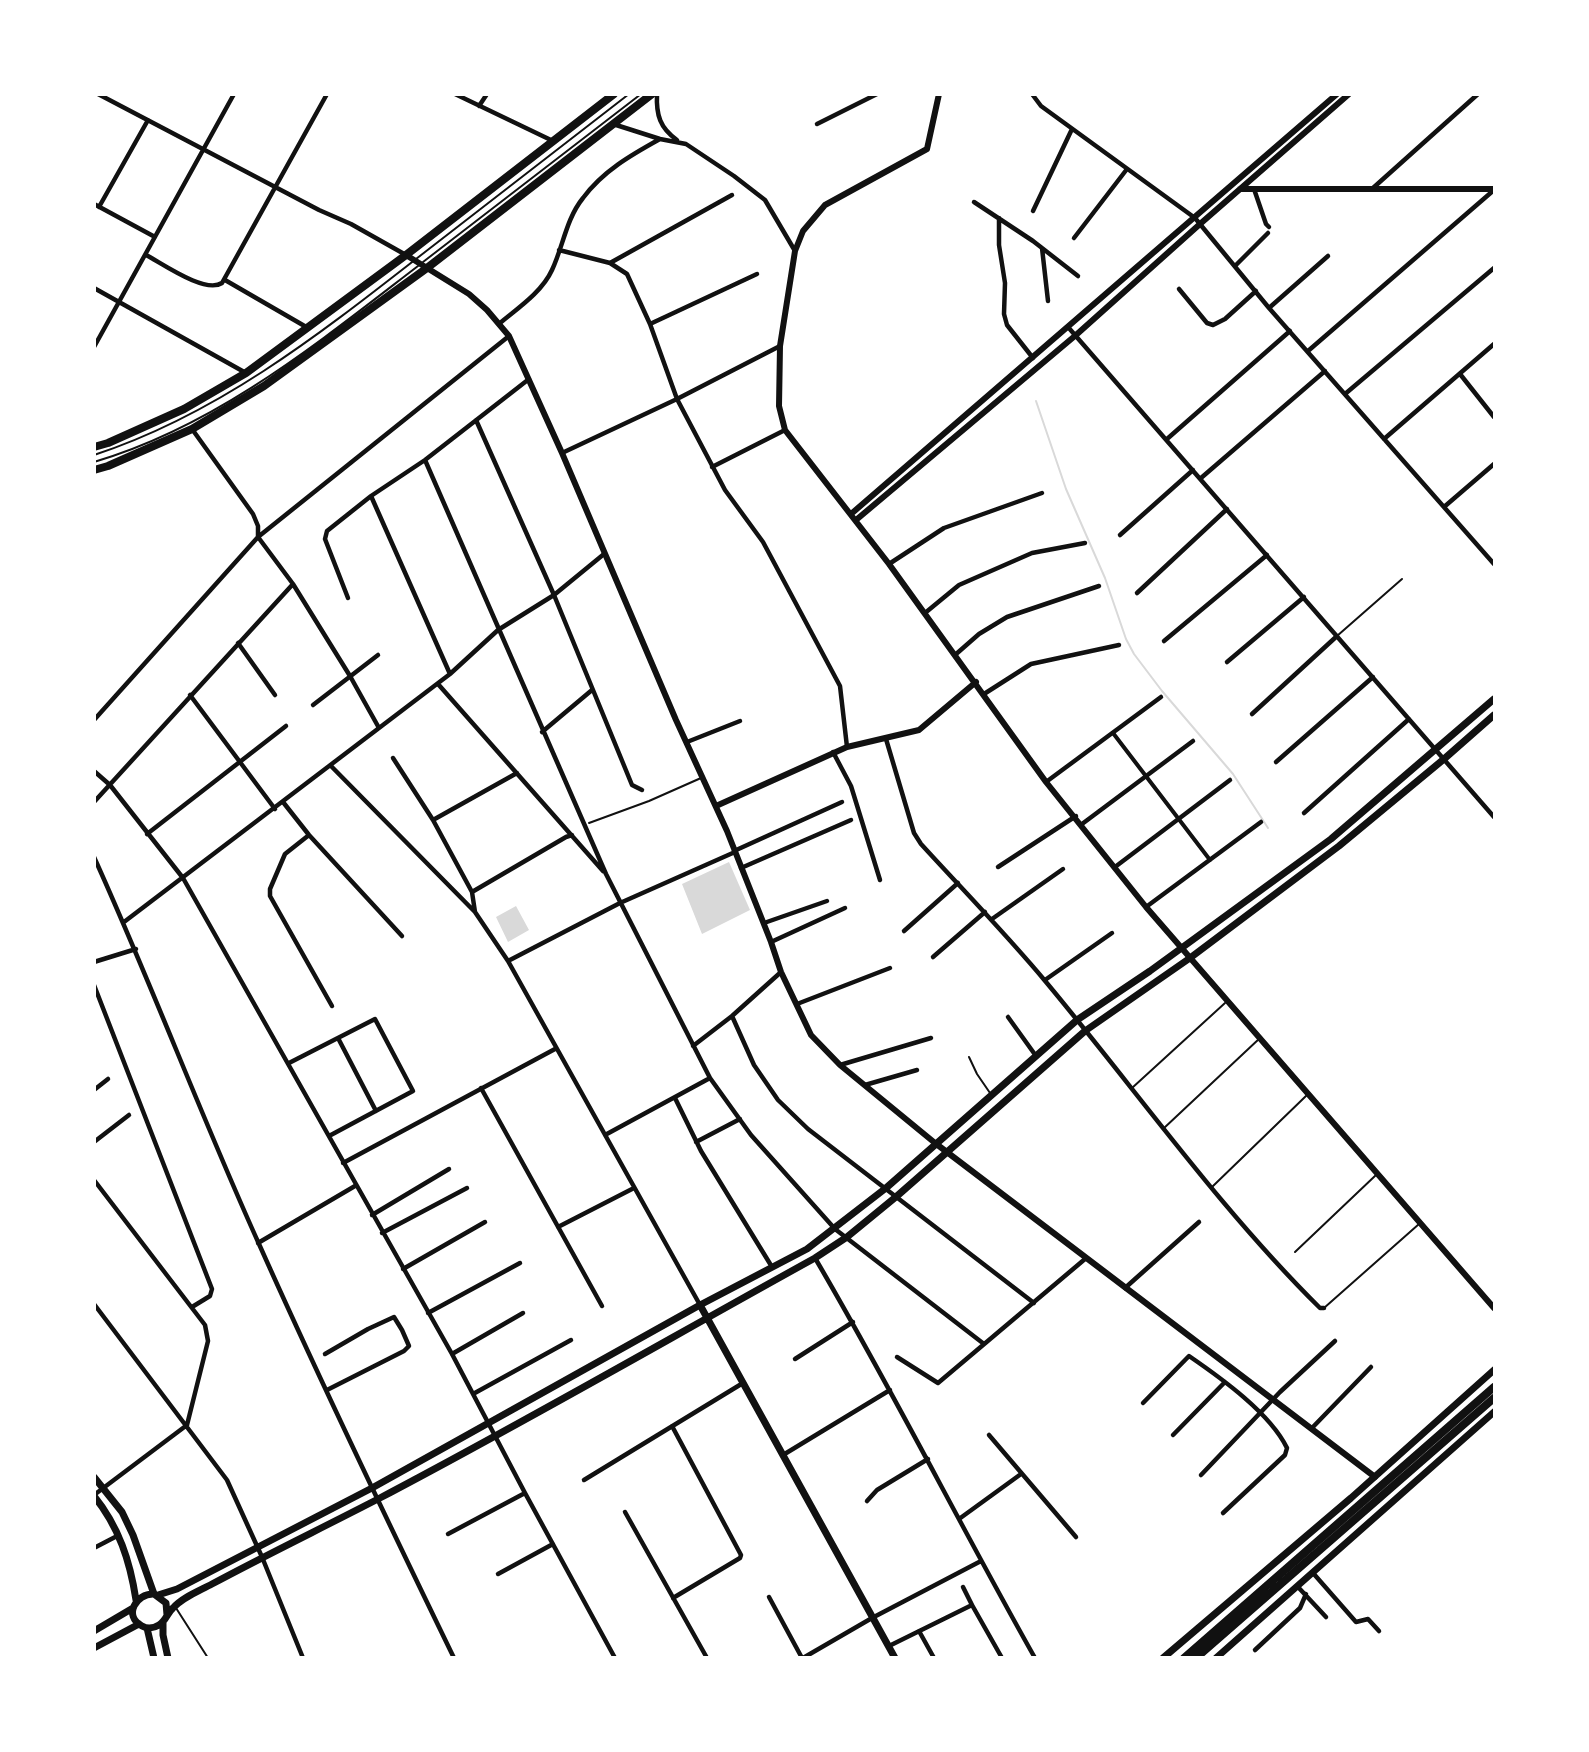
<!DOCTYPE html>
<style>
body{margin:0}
#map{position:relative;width:1589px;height:1752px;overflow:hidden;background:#fff;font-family:"IBM Plex Sans",sans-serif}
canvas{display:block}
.frame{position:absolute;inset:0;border:96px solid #fff;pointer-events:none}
</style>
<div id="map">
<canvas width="1589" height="1752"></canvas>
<div class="frame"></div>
</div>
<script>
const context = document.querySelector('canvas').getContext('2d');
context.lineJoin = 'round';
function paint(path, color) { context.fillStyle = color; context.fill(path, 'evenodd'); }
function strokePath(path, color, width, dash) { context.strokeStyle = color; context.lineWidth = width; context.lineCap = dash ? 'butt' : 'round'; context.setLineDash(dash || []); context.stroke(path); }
const water = new Path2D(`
 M 729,862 L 750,910 L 702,934 L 682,884 Z
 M 516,906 L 529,930 L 508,942 L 496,917 Z`);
const stream = new Path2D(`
 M 1036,401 L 1066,489 L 1105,578 L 1126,639 L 1134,654 L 1162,691 L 1233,774 L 1268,828`);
const service = new Path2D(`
 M 423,262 L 641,94
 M 94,455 C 216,415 316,337 416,259 C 487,204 558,149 629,94
 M 94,462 C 217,426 319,342 418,266
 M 1337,636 L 1402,579
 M 589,823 L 649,801 L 701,778
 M 969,1057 L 977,1074 L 990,1093
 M 1132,1088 L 1225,1003
 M 1163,1129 L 1260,1038
 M 1212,1187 L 1307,1095
 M 1295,1252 L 1376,1175
 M 1324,1308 L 1419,1224
 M 176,1608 L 208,1658`);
const pedestrian = new Path2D(`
 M 1113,733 L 1210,860`);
const minor = new Path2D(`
 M 98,94 L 319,210 L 351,224 L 406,255
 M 455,94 L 553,141
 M 657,94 C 656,115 660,128 677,140
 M 1032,94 L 1041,106 L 1195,218 L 1269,308 L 1494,564
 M 479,106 L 487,94
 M 613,124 L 660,139 L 686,144 L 734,176 L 765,200 L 795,251
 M 817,124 L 877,94
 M 1373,188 L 1478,94
 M 1254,189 L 1266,224 L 1269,227
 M 974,202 L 1033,241 L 1078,276
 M 94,204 L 155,237
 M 99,207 L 148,120
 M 1033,211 L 1072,129
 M 999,218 L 999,245 L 1005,283 L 1004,314 L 1007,325 L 1033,358
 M 1074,238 L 1127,169
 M 1042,248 L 1048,301
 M 559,250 L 610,263 L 627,274 L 650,324 L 677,399 L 725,490 L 763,542 L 840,686 L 847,747
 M 146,255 C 163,264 205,294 222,283 L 327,94
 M 610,263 L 732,195
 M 1235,266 L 1268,233
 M 225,280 L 308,328
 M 94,288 L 246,373
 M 1179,289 L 1207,323 L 1213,325 L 1225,319 L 1256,291
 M 1269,308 L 1328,256
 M 500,323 C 518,308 542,292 552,270 C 563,247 566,219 583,198 C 603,171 631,155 660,139
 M 650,324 L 757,274
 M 1068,327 L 1494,817
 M 94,347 L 234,94
 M 1308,351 L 1494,190
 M 1460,374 L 1494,417
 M 1345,394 L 1494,268
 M 476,420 L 554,595 L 632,785 L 642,790
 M 192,429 L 253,514 L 258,526 L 258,537 L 293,584 L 350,676 L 379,728
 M 1167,439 L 1290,331
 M 1384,439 L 1494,344
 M 562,453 L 677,399 L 780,346
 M 425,460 L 606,874 L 710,1078 L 751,1135 L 835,1229 L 984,1344
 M 712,467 L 785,430
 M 1201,478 L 1325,371
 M 371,496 L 450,674
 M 1444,507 L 1494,464
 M 1120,535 L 1193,470
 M 889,564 L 944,528 L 1042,493
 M 1137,593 L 1227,509
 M 348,598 L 325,539 L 327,531 L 371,496 L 425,460 L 529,379
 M 925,613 L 959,585 L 1032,553 L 1085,543
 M 1164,641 L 1267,555
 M 238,643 L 275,695
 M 955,655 L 979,634 L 1007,617 L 1099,586
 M 1227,662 L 1304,597
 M 438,684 L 603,871
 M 984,694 L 1031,664 L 1119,645
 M 190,695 L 275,809
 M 313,705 L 378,655
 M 1252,714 L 1337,636
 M 94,720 L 258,537 L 509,336
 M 542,732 L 592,690
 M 886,739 L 914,833 L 921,844 C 963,890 1006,934 1046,982 C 1137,1091 1219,1208 1320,1308 L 1324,1308
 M 687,742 L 740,721
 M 833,752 L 851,786 L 880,880
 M 393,758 L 433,820 L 472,892 L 475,912 L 508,961 L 700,1305
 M 1276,762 L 1373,677
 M 331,766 L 475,912
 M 94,771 L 110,785 L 183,878 L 452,1354 L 525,1493 L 615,1658
 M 1046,782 L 1161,697
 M 94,802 L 293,584
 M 283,802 L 309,835 L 402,936
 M 1304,813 L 1409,719
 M 433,820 L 517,773
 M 1082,824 L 1193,741
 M 147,834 L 286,726
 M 309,835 L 285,854 L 270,889 L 270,896 L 332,1006
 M 734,851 L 842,802
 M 94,857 C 152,985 201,1116 259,1244 C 321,1383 387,1520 454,1658
 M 998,867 L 1076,816
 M 1115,867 L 1230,780
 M 741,868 L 851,820
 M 472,892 L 566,837 L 572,835
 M 1146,907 L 1261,822
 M 992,919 L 1063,869
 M 124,922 L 450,674 L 498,630 L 554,595 L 604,554
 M 764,923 L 827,901
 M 904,931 L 958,883
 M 771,942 L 845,908
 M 933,957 L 985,912
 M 508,961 L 620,903 L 735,852
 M 94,962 L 136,949
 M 1045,980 L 1112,933
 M 94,985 L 212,1289 L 210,1296 L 192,1307
 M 797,1004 L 890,968
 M 732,1016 L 754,1065 L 778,1100 L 808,1129 L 1034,1303
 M 1008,1017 L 1036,1056
 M 338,1038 L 376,1111
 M 693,1046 L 732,1016 L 781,972
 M 289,1063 L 375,1019 L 413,1091 L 329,1136
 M 840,1065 L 931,1038
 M 865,1085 L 917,1070
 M 481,1088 L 602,1306
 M 94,1090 L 108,1079
 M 675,1098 L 701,1151 L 772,1267
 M 605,1135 L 710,1078
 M 94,1142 L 129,1115
 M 696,1142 L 740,1119
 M 343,1163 L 555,1049
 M 94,1180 L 205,1325 L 208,1341 L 187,1425
 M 372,1215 L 449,1169
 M 558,1227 L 634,1188
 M 382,1233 L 467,1188
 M 258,1243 L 355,1186
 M 815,1258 C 892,1389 960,1525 1035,1658
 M 403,1269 L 485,1222
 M 1125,1288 L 1199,1222
 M 94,1304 L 227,1480 L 262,1557 L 303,1658
 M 428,1313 L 520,1263
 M 325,1354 L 368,1329 L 394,1317 L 402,1330 L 409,1346 L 404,1351 L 327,1390
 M 452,1354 L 523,1313
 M 897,1357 L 938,1383 L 1085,1259
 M 795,1359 L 853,1322
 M 473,1394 L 571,1340
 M 1143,1403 L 1189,1356 C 1221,1378 1270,1413 1287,1448 L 1285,1455 L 1223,1513
 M 672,1426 L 741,1555 L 740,1558 L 673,1598
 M 1311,1429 L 1371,1367
 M 989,1435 L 1076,1537
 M 1173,1435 L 1225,1382
 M 783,1455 L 890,1390
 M 1201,1475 L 1280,1392 L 1335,1341
 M 584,1480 L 743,1383
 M 94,1495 L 187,1425
 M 867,1501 L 877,1490 L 928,1459
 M 625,1512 L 707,1658
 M 959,1519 L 1021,1474
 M 448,1534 L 525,1493
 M 94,1548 L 119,1535
 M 1313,1573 L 1356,1622 L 1368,1619 L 1379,1631
 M 498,1574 L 553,1544
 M 1298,1587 L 1326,1617
 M 769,1597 L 802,1658
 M 972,1605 L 1002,1658
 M 919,1631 L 934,1658
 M 889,1646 L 972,1605 L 963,1587
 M 1255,1650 L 1300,1608 L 1306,1594
 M 803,1658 L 872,1618 L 981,1561`);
const tertiary = new Path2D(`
 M 939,94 L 927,149 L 825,205 L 803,231 L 795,251 L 780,346 L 779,406 L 785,430 L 889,564 L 1046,782 L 1146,907 L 1494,1308
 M 1240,189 L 1494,189
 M 406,255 L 469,294 L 487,310 L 509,336 L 562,453 L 676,720 L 727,831 L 771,942 L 781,972 L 811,1035 L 840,1065 L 935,1143 L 1375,1477
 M 851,514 L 1337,94
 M 856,520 L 1076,335 L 1200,224 L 1349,94
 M 716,806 L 847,747 L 919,730 L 976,682`);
const secondary = new Path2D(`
 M 700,1305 L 895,1658
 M 94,1477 L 122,1512 L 133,1535 L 154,1594
 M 94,1496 C 119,1527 130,1561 136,1600
 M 158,1595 L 177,1589 L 372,1488 L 700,1305 L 807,1249 L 886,1188 L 1077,1020 L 1150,971 L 1331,839 L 1494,699
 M 167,1615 L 166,1603 L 154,1594 C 136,1593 123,1616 142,1626 C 147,1629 154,1628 159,1625 C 166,1621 167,1613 173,1608 C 183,1597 199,1591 212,1584 C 266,1555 322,1528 378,1499 C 525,1422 670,1338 815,1258 L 847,1237 L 897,1196 L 1085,1031 L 1190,958 L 1339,846 L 1444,759 L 1494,715
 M 163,1623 L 163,1635 L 168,1658
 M 147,1628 L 154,1658
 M 94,1631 L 133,1608
 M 94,1648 L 139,1624
 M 1163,1658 L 1351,1498 L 1494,1370
 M 1216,1658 L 1494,1412`);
const primary = new Path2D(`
 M 94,447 L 108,443 L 184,409 L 246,373 L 406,255 L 614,94
 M 94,470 L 108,466 L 192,429 L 264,386 L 427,268 L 652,94
 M 1184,1658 L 1494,1387
 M 1196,1658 L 1494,1398`);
paint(water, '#d9d9d9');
strokePath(stream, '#d9d9d9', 2);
strokePath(service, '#111', 2);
strokePath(pedestrian, '#111', 4);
strokePath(minor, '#111', 4.5);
strokePath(tertiary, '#111', 6);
strokePath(secondary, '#111', 7);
strokePath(primary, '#111', 8);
</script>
